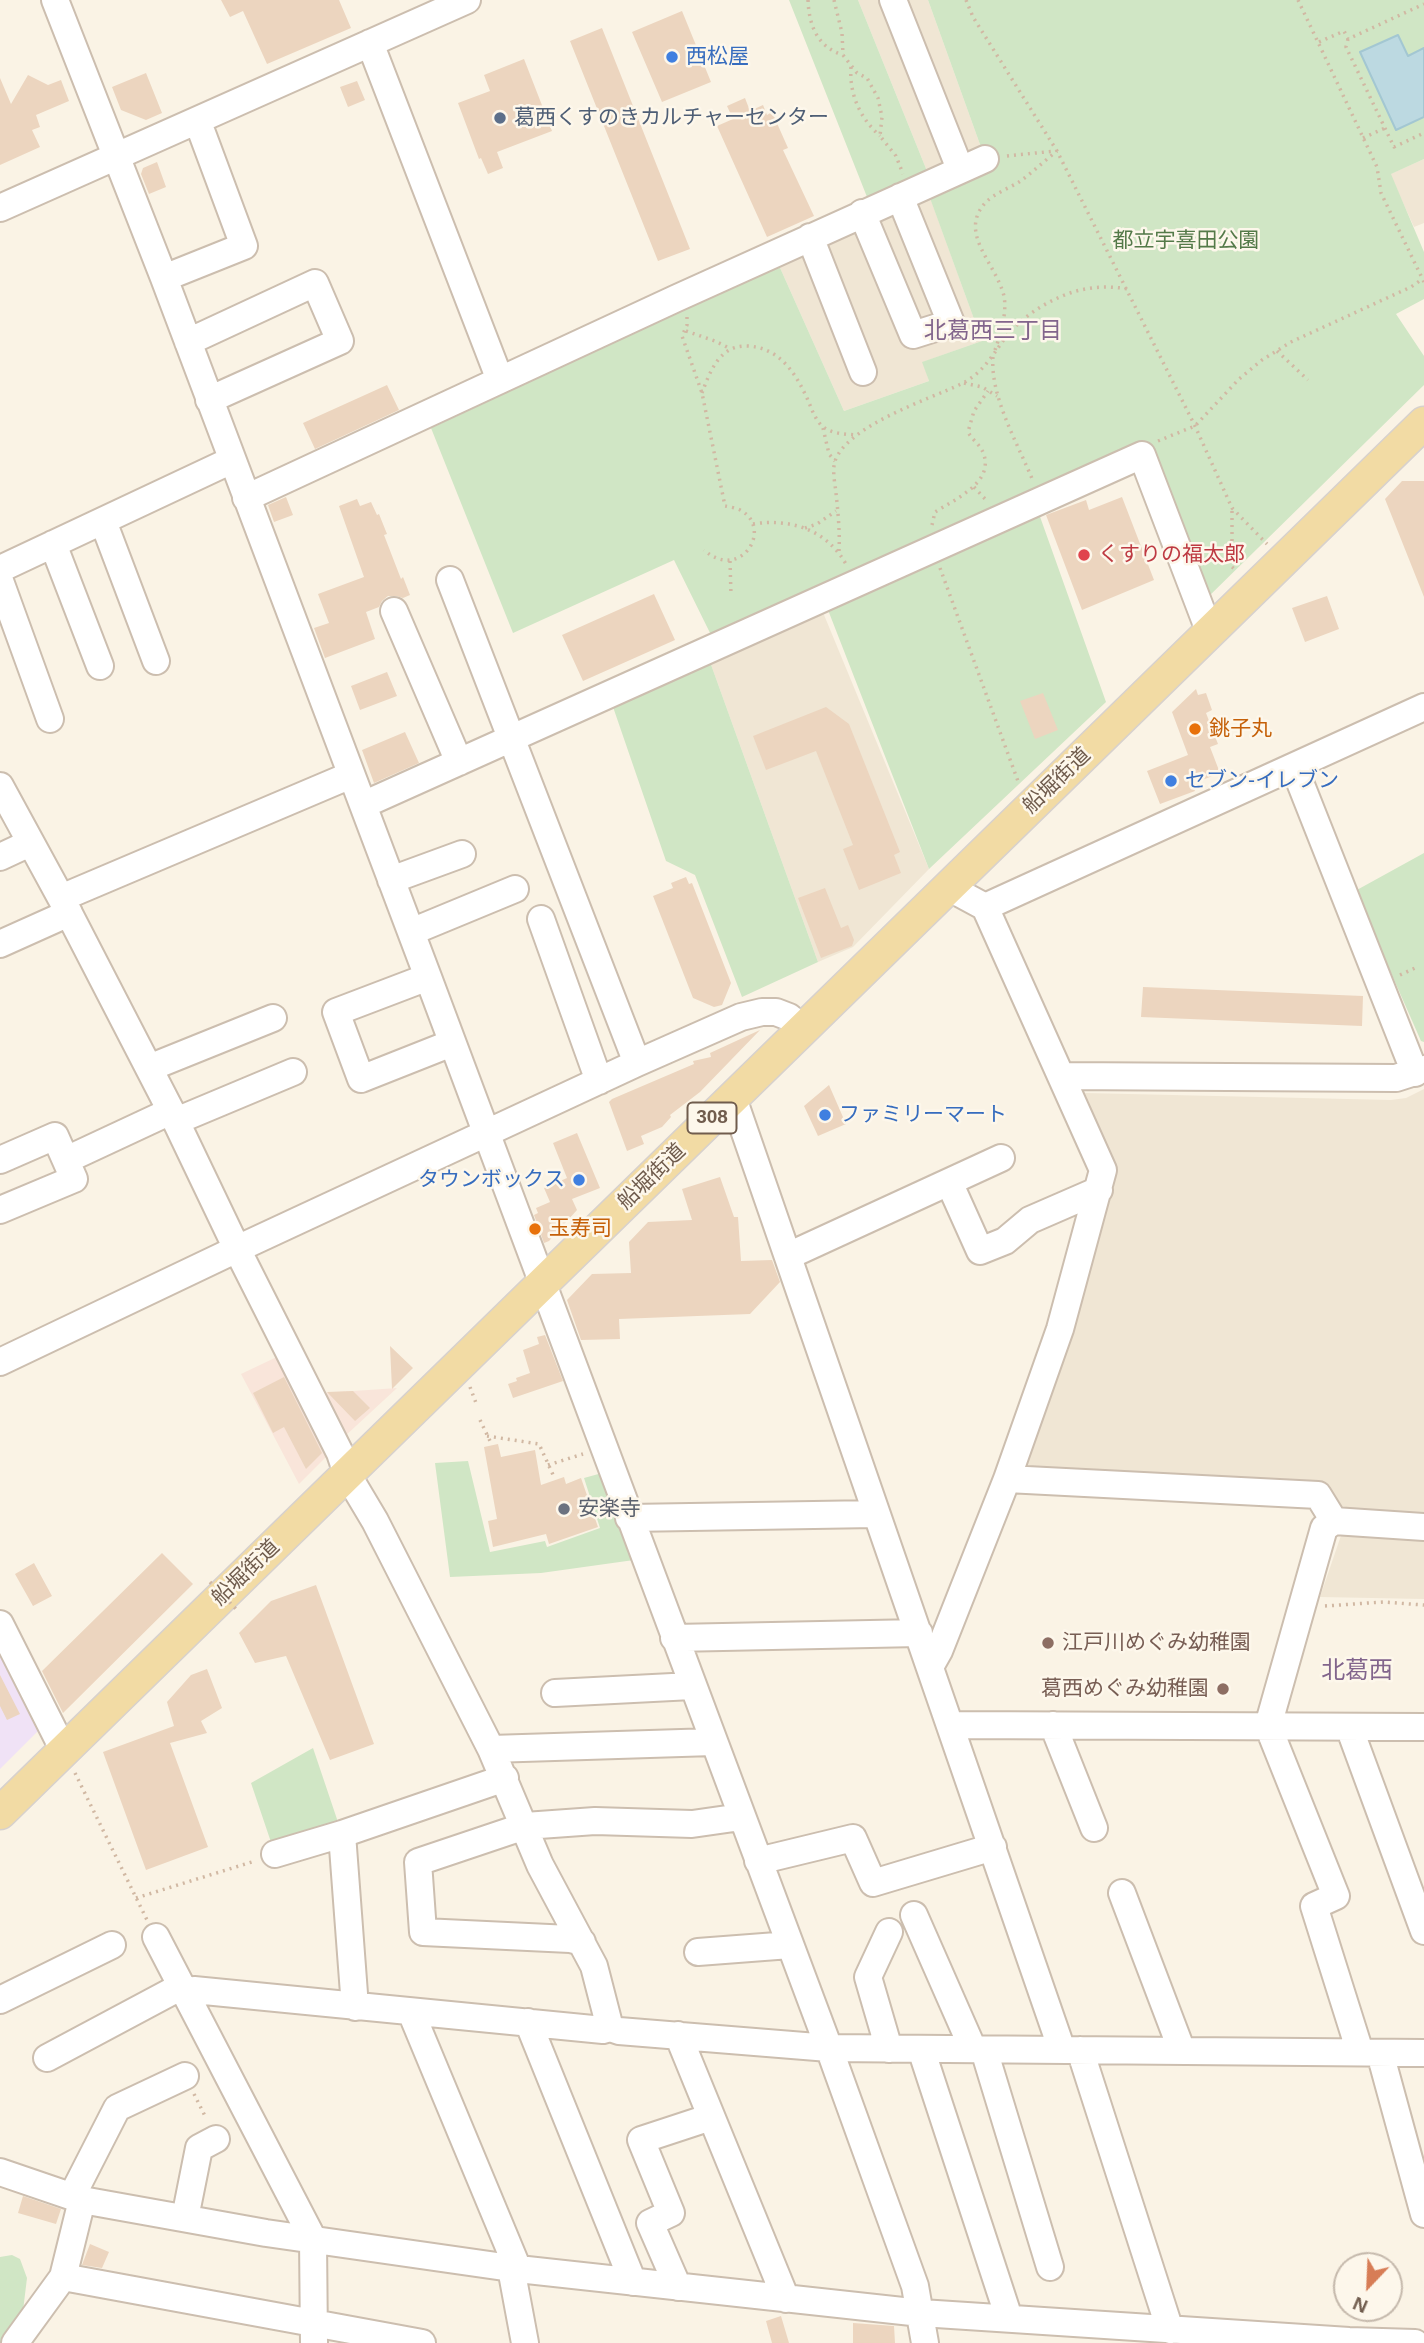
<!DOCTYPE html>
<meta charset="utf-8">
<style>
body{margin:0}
#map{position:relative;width:1424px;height:2343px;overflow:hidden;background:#faf3e5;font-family:Helvetica,sans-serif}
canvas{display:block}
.north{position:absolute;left:1333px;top:2252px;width:70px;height:70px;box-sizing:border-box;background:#fdf7eb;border:2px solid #c5b9ac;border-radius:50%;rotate:203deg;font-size:19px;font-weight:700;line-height:28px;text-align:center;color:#705c4d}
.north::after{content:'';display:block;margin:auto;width:24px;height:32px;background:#d77d56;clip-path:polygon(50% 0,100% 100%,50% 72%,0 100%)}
</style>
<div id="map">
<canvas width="1424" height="2343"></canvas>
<div class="north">N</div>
</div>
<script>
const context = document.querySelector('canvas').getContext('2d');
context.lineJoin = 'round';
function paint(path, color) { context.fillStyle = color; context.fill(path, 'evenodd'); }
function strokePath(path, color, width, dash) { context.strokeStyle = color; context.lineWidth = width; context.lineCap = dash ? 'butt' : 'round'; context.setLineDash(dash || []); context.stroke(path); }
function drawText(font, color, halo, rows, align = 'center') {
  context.font = font + ' Helvetica,"Noto Sans JP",sans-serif'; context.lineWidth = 5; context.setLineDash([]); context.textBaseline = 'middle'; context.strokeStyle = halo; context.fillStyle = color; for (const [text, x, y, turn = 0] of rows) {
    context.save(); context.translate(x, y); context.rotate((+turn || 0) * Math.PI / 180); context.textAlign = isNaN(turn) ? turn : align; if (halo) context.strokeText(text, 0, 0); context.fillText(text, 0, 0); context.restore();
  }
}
const residential = new Path2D(`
 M 858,0 L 928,0 L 982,150 L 929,176 Z
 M 1424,159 L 1424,223 L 1414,227 L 1390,174 Z
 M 928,192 L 982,341 L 923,362 L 929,381 L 844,411 L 777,261 Z
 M 822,610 L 929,869 L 853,947 L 818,962 L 709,659 Z
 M 1424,1089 L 1424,1599 L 1320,1597 L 1348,1515 L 1326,1487 L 1025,1475 L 1018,1466 L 1072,1338 L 1117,1171 L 1085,1093 L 1391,1100 L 1406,1098 Z`);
const commercial = new Path2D(`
 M 281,1355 L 330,1453 L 299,1484 L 241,1374 Z
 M 397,1388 L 343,1438 L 319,1393 L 354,1391 Z`);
const education = new Path2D(`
 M 0,1651 L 38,1731 L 0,1769 Z`);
const green = new Path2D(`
 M 789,0 L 858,0 L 929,176 L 982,150 L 928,0 L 1424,0 L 1424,159 L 1391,174 L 1424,252 L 1424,299 L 1396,314 L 1424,356 L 1424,385 L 1203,602 L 1144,449 L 1033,497 L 1106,702 L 929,869 L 821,592 L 713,639 L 674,560 L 513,633 L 431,428 L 774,268 L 777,261 L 844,411 L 929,381 L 922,362 L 982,341 L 923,179 L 869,202 Z
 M 709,659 L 818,962 L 742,997 L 695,875 L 666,861 L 612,704 Z
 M 1424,853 L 1424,1042 L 1421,1041 L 1355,891 Z
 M 468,1461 L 490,1552 L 545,1541 L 547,1547 L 600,1528 L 584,1478 L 602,1473 L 634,1560 L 541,1573 L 450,1577 L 435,1463 Z
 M 313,1748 L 342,1834 L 275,1854 L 251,1783 Z
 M 12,2255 L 20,2259 L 27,2278 L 22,2319 L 0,2343 L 0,2257 Z`);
const water = new Path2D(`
 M 1398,35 L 1408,56 L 1424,48 L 1424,117 L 1396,130 L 1360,52 Z`);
const building = new Path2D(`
 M 221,0 L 339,0 L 351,28 L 267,64 L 243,11 L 230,17 Z
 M 682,11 L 711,82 L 662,102 L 632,32 Z
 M 602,28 L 690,249 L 658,261 L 570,41 Z
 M 524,59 L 552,131 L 497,152 L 503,168 L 488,174 L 481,158 L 479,159 L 458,103 L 490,91 L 484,75 Z
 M 146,73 L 162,113 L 146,120 L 121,110 L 112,87 Z
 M 28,75 L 48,85 L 61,80 L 69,101 L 36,115 L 40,127 L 32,130 L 40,147 L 0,165 L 0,78 L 11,104 Z
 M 357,81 L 365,100 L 348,107 L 340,87 Z
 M 745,98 L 750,111 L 763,105 L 767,115 L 772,112 L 788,148 L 783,150 L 814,216 L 767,237 L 717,126 L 733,119 L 727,106 Z
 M 157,162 L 166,187 L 149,194 L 141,174 L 143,168 Z
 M 387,385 L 399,410 L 315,449 L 303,423 Z
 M 1402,481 L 1424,481 L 1424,597 L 1385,499 Z
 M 286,497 L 293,515 L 274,522 L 268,505 Z
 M 1122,497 L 1154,580 L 1082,610 L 1046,515 L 1086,500 L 1089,510 Z
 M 357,499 L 360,506 L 371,502 L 377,515 L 379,514 L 387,534 L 384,535 L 401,579 L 403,577 L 410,595 L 403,598 L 396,596 L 388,596 L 382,601 L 379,607 L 366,612 L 375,639 L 325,658 L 314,628 L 329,623 L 318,594 L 364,577 L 339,506 Z
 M 654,594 L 675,640 L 583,681 L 562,635 Z
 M 1327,596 L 1339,629 L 1305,642 L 1292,608 Z
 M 387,672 L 397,696 L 360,710 L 351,686 Z
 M 1196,689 L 1198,695 L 1206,693 L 1212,710 L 1206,713 L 1218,744 L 1210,747 L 1220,773 L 1192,784 L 1195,791 L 1160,804 L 1147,771 L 1188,755 L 1172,712 Z
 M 1043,693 L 1058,730 L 1035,739 L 1020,701 Z
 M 826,707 L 849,724 L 900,852 L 894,855 L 901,873 L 859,890 L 843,849 L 853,845 L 816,751 L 766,770 L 753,736 Z
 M 405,732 L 419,763 L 374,783 L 362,750 Z
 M 686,877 L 689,884 L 692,883 L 731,983 L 722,1005 L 714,1007 L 693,998 L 653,896 L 673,888 L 671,883 Z
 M 825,888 L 841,928 L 848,925 L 854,940 L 852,946 L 821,958 L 798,898 Z
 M 1143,987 L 1363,996 L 1362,1026 L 1141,1017 Z
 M 760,1030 L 700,1092 L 670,1115 L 671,1117 L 662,1127 L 641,1136 L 644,1144 L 627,1151 L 609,1102 L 612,1099 L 694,1064 L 693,1061 L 711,1057 L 710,1053 Z
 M 829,1085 L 846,1124 L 818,1136 L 804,1106 Z
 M 577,1133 L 600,1188 L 572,1199 L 577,1210 L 549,1241 L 544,1243 L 534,1215 L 538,1213 L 536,1208 L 550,1202 L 544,1188 L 567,1178 L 553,1143 Z
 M 720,1177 L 734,1217 L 738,1217 L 741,1261 L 772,1260 L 780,1282 L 750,1314 L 619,1319 L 620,1339 L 581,1340 L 567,1300 L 592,1274 L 631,1273 L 629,1242 L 648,1222 L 692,1220 L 682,1189 Z
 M 545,1335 L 563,1381 L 513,1398 L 508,1384 L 517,1381 L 516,1378 L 530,1373 L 523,1350 L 539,1344 L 537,1337 Z
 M 390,1346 L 413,1368 L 392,1389 Z
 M 284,1377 L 322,1453 L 306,1469 L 284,1427 L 273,1433 L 253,1393 Z
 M 353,1391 L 370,1408 L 355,1421 L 327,1392 Z
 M 498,1444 L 501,1457 L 535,1450 L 541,1485 L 564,1477 L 566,1484 L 581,1478 L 598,1527 L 549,1544 L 546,1534 L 493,1547 L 488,1521 L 497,1519 L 484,1447 Z
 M 162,1553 L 193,1584 L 63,1713 L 42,1671 Z
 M 34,1563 L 52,1596 L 33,1606 L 15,1574 Z
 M 316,1585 L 374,1744 L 330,1760 L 286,1656 L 255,1663 L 239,1633 L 271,1601 Z
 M 207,1669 L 222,1708 L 201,1721 L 207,1733 L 170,1743 L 208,1847 L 146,1870 L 103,1752 L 174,1726 L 167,1702 L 191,1675 Z
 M 0,1675 L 20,1714 L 7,1720 L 0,1706 Z
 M 23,2196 L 61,2209 L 56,2224 L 18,2213 Z
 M 90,2244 L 109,2252 L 102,2268 L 82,2265 Z
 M 781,2316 L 789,2343 L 772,2343 L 766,2321 Z
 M 853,2323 L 894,2326 L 895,2343 L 853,2343 Z`);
const path = new Path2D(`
 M 808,0 C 809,25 817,47 843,55
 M 834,0 L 842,33 L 843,55 L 857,73 L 867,78 L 878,98 L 882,117 L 880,136 L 896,156 L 903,174
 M 966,0 L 973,17 L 1057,151 L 1195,426 L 1232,508 L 1267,544
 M 1298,0 L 1377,167 L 1381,193 L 1424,282
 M 1348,39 L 1346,47 L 1394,147 L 1424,133
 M 1319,42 L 1344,31 L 1348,39 L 1424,4
 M 851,67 C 849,94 860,118 880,136
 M 1363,138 L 1385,128
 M 1007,156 L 1055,151
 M 687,317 L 687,325 L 682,336 L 702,393 L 725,506 C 730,507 737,508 742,511 C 773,530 740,582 704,550
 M 686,331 L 715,341 L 729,348
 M 995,350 C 1001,333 1007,313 1004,296 C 996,263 957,233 986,202 C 994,194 1009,188 1019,182 C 1032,173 1044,161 1057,151
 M 1277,351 L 1308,380
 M 993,357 C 990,397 1018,444 1033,481
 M 964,383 L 982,387 L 997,396
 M 702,393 C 710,371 720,345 747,346 C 777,347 794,370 806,396 C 811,406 813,416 821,425 C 830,434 845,434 857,435
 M 823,428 L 829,454 L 835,461
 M 1158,441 L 1195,426 L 1239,379 L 1262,360 L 1291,342 L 1411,287 L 1421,280
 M 974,487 L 987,501
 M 1232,511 L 1232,567 L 1237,571
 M 753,524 C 791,518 828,530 847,566
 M 932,525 L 935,512 C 954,500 993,483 984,455 C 981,445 973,441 968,432 L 974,411 L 988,391
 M 805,528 L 817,524 L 836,511
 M 839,551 C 840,532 838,512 836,493 C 835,483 832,471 835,461 C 848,425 928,400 961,384 C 982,374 992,356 1005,338 C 1019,320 1039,306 1060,297 C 1082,287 1105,285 1128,289
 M 730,561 L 731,595
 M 940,568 L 1019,784
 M 1400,975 L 1415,968
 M 470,1387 L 476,1403
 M 480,1420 L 491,1443
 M 487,1436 L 539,1444 L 554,1477
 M 548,1465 L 583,1454
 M 1325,1606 L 1383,1602 L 1424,1605
 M 75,1773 L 147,1920
 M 136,1898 L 255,1861
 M 194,2094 L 206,2118`);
const minor = new Path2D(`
 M 55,0 L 164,278 L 428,977 L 829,2048 L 915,2286 L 925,2343
 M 893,0 L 960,169
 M 370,43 L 500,380
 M 0,208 L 467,0
 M 862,213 L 913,335 L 951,323 L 900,197
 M 810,237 L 863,372
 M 164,278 L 244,246 L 202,133
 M 188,342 L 315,283 L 340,341 L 209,400
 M 246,498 L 677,298 L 985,159
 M 103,521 L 156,661
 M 53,544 L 100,666
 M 0,569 L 232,460
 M 450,580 L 637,1063
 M 0,581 L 50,719
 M 394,611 L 459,762
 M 1294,767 L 1415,1073
 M 0,786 L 61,898 L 171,1111 L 237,1249 L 340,1453 L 347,1474 L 375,1521 L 491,1749 L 540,1865 L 594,1966 L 610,2028 L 603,2030 L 194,1990 L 183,1992
 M 363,805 L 1142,455 L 1210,633
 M 0,857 L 30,843
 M 391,880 L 462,854
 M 61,898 L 351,775
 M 985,907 L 1424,707
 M 541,919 L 599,1081
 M 411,932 L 515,889
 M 0,944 L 69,913
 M 428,977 L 336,1012 L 361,1079 L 452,1043
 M 149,1068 L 273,1018
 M 1061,1076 L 1396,1078 L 1424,1069
 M 733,1098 L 1062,2050
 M 176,1121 L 293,1072
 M 0,1160 L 55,1136 L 74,1179 L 0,1210
 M 66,1160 L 171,1111
 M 949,1182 L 980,1251 L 1005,1241 L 1030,1220 L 1099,1190
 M 788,1256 L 1001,1158
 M 0,1362 L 237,1249 L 637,1063 L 741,1017 L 762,1012 L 776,1012 L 789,1017 L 802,1028
 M 1007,1479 L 1318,1495 L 1334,1521 L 1324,1528 L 1268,1726 L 1336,1896 L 1314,1906 L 1360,2052
 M 629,1518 L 875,1514
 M 1334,1521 L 1424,1527
 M 0,1624 L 64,1751
 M 674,1638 L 919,1633
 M 930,1667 L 939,1651 L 1007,1479 L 1060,1329 L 1103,1170 L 985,907 L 948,887
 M 555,1693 L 692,1686
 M 951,1725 L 1424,1727
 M 1053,1725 L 1094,1828
 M 1349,1727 L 1424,1931
 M 491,1749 L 713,1742
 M 342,1834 L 355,2007
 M 275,1854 L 342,1834 L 505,1778
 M 758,1861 L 853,1838 L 873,1883 L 993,1847
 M 1122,1893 L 1182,2051
 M 914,1915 L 973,2049
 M 156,1937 L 313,2239 L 314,2343
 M 582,1942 L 570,1939 L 423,1932 L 418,1862 L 525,1826 L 595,1821 L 692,1824 L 741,1817
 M 698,1952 L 790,1945
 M 0,2000 L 112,1945
 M 411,2012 L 518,2269
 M 528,2022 L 633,2282
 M 610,2028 L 619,2031 L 829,2048 L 1424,2053
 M 678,2035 L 786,2299
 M 889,2049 L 868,1977 L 889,1932
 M 921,2049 L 1009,2318
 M 984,2050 L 1050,2267
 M 1080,2050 L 1170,2330
 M 1380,2053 L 1424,2214
 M 47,2058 L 180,1987
 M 0,2172 L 82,2200 L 266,2233 L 518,2269 L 921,2313 L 1349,2341 L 1415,2343
 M 72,2196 L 117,2108 L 185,2076
 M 185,2218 L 199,2148 L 216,2139
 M 511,2268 L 525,2343
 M 63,2277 L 422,2343
 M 678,2287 L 650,2223 L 671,2213 L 641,2140 L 711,2117
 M 15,2343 L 63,2277 L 82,2200`);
const major = new Path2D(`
 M 0,1813 L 1424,423`);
const pathBridge = new Path2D(`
 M 210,1582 L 236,1609`);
const markers = [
 [672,57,7,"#3f7fe0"],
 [500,118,7,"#5c6f8a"],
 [1084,555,7,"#e0444e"],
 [1195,729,7,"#e8710a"],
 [1171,781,7,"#3f7fe0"],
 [825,1115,7,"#3f7fe0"],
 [579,1180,7,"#3f7fe0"],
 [535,1229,7,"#e8710a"],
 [564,1509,7,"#6b7280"],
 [1048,1643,7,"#8d6e63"],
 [1223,1689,7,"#8d6e63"]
];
const shields = [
 [712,1118,49]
];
const shieldNames = [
 ["308",712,1118]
];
const shopNames = [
 ["西松屋",686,57],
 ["セブン-イレブン",1185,781],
 ["ファミリーマート",839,1115],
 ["タウンボックス",565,1180,"right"]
];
const serviceNames = [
 ["葛西くすのきカルチャーセンター",514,118]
];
const parkNames = [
 ["都立宇喜田公園",1186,241]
];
const healthNames = [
 ["くすりの福太郎",1098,555]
];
const foodNames = [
 ["銚子丸",1209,729],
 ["玉寿司",549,1229]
];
const streetNames = [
 ["船堀街道",1057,781,-44],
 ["船堀街道",652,1177,-44],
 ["船堀街道",246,1573,-44]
];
const worshipNames = [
 ["安楽寺",578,1509]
];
const educationNames = [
 ["江戸川めぐみ幼稚園",1062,1643],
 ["葛西めぐみ幼稚園",1209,1689,"right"]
];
const neighbourhoodNames = [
 ["北葛西三丁目",993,332]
];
const quarterNames = [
 ["北葛西",1357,1671]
];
paint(residential, '#f0e6d4');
paint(commercial, '#f9e5da');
paint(education, '#f0e2f6');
paint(green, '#d0e6c5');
paint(water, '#bcd9e1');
strokePath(water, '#a3c7d2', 2);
paint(building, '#ecd5bf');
strokePath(minor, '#ccbeaf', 30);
strokePath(major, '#d7d1cd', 35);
strokePath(path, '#d1b8a3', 3.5, [2, 5]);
strokePath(minor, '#fff', 26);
strokePath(major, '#f2dba4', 32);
strokePath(pathBridge, '#d1b8a3', 3.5, [2, 5]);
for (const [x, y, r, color] of markers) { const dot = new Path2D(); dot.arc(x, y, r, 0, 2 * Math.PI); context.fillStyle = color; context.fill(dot); strokePath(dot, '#fdf7eb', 2.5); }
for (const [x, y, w] of shields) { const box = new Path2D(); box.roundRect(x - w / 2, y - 15.5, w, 31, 5); context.fillStyle = '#fdf7eb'; context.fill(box); strokePath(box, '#705c4d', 2); }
drawText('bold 19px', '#705c4d', null, shieldNames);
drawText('21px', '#366cbe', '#fdf7eb', shopNames, 'left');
drawText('21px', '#4e5e75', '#fdf7eb', serviceNames, 'left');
drawText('21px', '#547a49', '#fdf7eb', parkNames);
drawText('21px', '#be3a42', '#fdf7eb', healthNames, 'left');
drawText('21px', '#c56008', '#fdf7eb', foodNames, 'left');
drawText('21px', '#705c4d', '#fdf7eb', streetNames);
drawText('21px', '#5b616d', '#fdf7eb', worshipNames, 'left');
drawText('21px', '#785e54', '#fdf7eb', educationNames, 'left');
drawText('23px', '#82658c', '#fdf7eb', neighbourhoodNames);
drawText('24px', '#82658c', '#fdf7eb', quarterNames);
</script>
